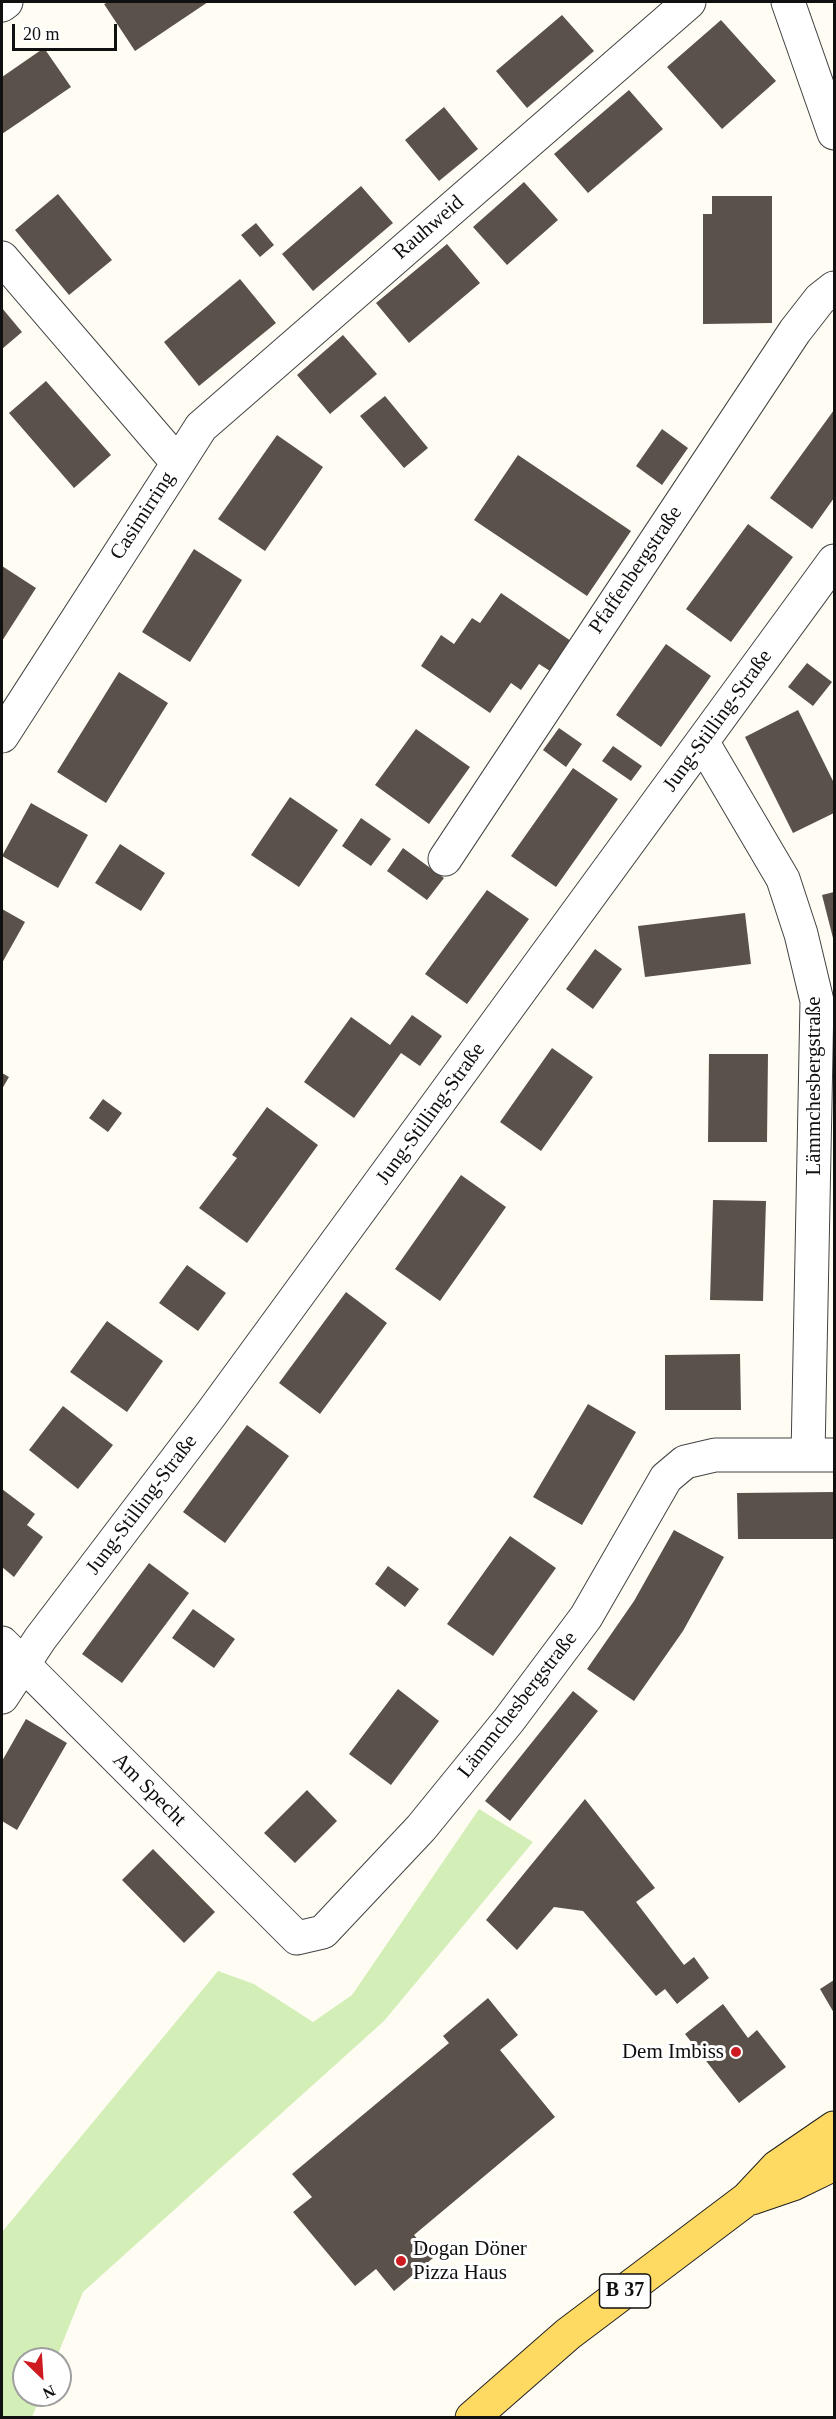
<!DOCTYPE html>
<meta charset="utf-8">
<style>
body{margin:0}
#map{position:relative;width:836px;height:2419px;overflow:hidden;background:#fffdf3;font-family:Georgia,serif}
canvas{display:block}
.frame{position:absolute;inset:0;border:3px solid #101010;pointer-events:none}
.north{position:absolute;left:12px;top:2347px;width:60px;height:60px;box-sizing:border-box;background:#fff;border:2px solid #9f9f9f;border-radius:50%;rotate:155deg;font-size:16px;font-weight:700;line-height:24px;text-align:center;color:#101010}
.north::after{content:'';display:block;margin:auto;width:21px;height:27px;background:#ce1b22;clip-path:polygon(50% 0,100% 100%,50% 72%,0 100%)}
.scale{position:absolute;left:12px;top:24px;width:105px;height:27px;box-sizing:border-box;border:3px solid #101010;border-top:0;padding-left:8px;font-size:18px;line-height:21px;white-space:nowrap;color:#101010;-webkit-text-stroke:4px #fff;paint-order:stroke}
</style>
<div id="map">
<canvas width="836" height="2419"></canvas>
<div class="frame"></div>
<div class="north">N</div>
<div class="scale">20 m</div>
</div>
<script>
const context = document.querySelector('canvas').getContext('2d');
context.lineJoin = 'round';
function paint(path, color) { context.fillStyle = color; context.fill(path, 'evenodd'); }
function strokePath(path, color, width, dash) { context.strokeStyle = color; context.lineWidth = width; context.lineCap = dash ? 'butt' : 'round'; context.setLineDash(dash || []); context.stroke(path); }
function drawText(font, color, halo, rows, align = 'center') {
  context.font = font + ' Georgia,serif'; context.lineWidth = 6; context.setLineDash([]); context.textBaseline = 'middle'; context.strokeStyle = halo; context.fillStyle = color; for (const [text, x, y, turn = 0] of rows) {
    context.save(); context.translate(x, y); context.rotate((+turn || 0) * Math.PI / 180); context.textAlign = isNaN(turn) ? turn : align; if (halo) context.strokeText(text, 0, 0); context.fillText(text, 0, 0); context.restore();
  }
}
const green = new Path2D(`
 M 479,1809 L 533,1842 L 384,2021 L 83,2292 L 56,2359 L 24,2359 L 24,2395 L 41,2395 L 32,2417 L 2,2417 L 2,2232 L 218,1971 L 254,1984 L 313,2022 L 352,1995 Z`);
const building = new Path2D(`
 M 109,2 L 208,2 L 135,51 L 104,4 Z
 M 562,15 L 594,51 L 527,108 L 496,71 Z
 M 721,20 L 776,81 L 722,129 L 667,67 Z
 M 44,48 L 71,87 L 2,134 L 2,77 Z
 M 629,90 L 663,129 L 588,193 L 554,154 Z
 M 444,107 L 478,149 L 439,181 L 405,140 Z
 M 524,182 L 558,220 L 507,265 L 473,227 Z
 M 361,186 L 393,223 L 313,291 L 282,254 Z
 M 58,194 L 112,260 L 69,295 L 15,230 Z
 M 712,196 L 772,196 L 772,323 L 703,324 L 703,214 L 712,214 Z
 M 256,223 L 274,245 L 260,257 L 241,235 Z
 M 447,244 L 480,283 L 409,343 L 376,303 Z
 M 240,279 L 276,323 L 199,386 L 164,342 Z
 M 2,308 L 22,332 L 2,349 Z
 M 343,335 L 377,374 L 330,414 L 297,375 Z
 M 46,381 L 111,455 L 74,488 L 9,413 Z
 M 385,396 L 428,448 L 404,468 L 360,416 Z
 M 834,410 L 834,498 L 812,529 L 770,498 Z
 M 662,429 L 688,448 L 662,485 L 636,466 Z
 M 277,435 L 323,467 L 265,551 L 218,519 Z
 M 518,455 L 631,531 L 587,596 L 474,520 Z
 M 748,524 L 793,557 L 731,642 L 686,609 Z
 M 194,549 L 242,580 L 190,662 L 142,632 Z
 M 2,566 L 36,588 L 2,641 Z
 M 501,593 L 571,641 L 550,671 L 539,664 L 521,690 L 511,683 L 490,713 L 421,666 L 441,635 L 454,644 L 472,618 L 480,623 Z
 M 666,644 L 711,676 L 661,747 L 616,715 Z
 M 807,663 L 832,682 L 813,706 L 788,687 Z
 M 119,672 L 168,703 L 106,803 L 57,772 Z
 M 798,710 L 834,783 L 834,813 L 793,833 L 745,737 Z
 M 559,728 L 582,744 L 566,767 L 543,750 Z
 M 416,729 L 470,767 L 429,824 L 375,785 Z
 M 613,746 L 642,766 L 631,781 L 602,761 Z
 M 573,768 L 618,799 L 556,887 L 511,856 Z
 M 290,797 L 338,830 L 299,887 L 251,855 Z
 M 31,803 L 88,835 L 58,888 L 2,856 Z
 M 361,818 L 391,839 L 371,866 L 342,846 Z
 M 120,844 L 165,873 L 141,911 L 95,883 Z
 M 403,848 L 444,878 L 427,900 L 387,871 Z
 M 487,890 L 529,919 L 467,1004 L 425,974 Z
 M 834,892 L 834,942 L 822,895 Z
 M 2,909 L 25,922 L 2,963 Z
 M 745,913 L 751,964 L 645,977 L 638,926 Z
 M 595,949 L 622,969 L 593,1009 L 566,989 Z
 M 412,1015 L 442,1036 L 420,1066 L 401,1053 L 354,1118 L 304,1082 L 351,1017 L 390,1045 Z
 M 552,1048 L 593,1077 L 541,1151 L 500,1122 Z
 M 709,1054 L 768,1054 L 767,1142 L 708,1142 Z
 M 2,1073 L 9,1077 L 2,1089 Z
 M 103,1099 L 122,1113 L 108,1132 L 89,1118 Z
 M 267,1107 L 318,1145 L 247,1243 L 199,1208 L 237,1158 L 232,1155 Z
 M 461,1175 L 506,1207 L 440,1301 L 395,1269 Z
 M 713,1200 L 766,1201 L 763,1301 L 710,1300 Z
 M 187,1265 L 226,1293 L 198,1331 L 159,1303 Z
 M 346,1292 L 387,1323 L 320,1414 L 279,1383 Z
 M 107,1321 L 163,1361 L 127,1412 L 70,1372 Z
 M 740,1354 L 741,1410 L 665,1410 L 665,1355 Z
 M 588,1404 L 636,1432 L 582,1525 L 533,1497 Z
 M 63,1406 L 113,1445 L 78,1489 L 29,1450 Z
 M 247,1425 L 289,1456 L 225,1543 L 183,1512 Z
 M 2,1489 L 35,1514 L 27,1525 L 43,1537 L 14,1577 L 2,1567 Z
 M 834,1492 L 834,1539 L 738,1539 L 737,1493 Z
 M 674,1530 L 724,1557 L 683,1631 L 634,1701 L 587,1669 L 634,1601 Z
 M 510,1536 L 556,1568 L 493,1656 L 447,1624 Z
 M 149,1563 L 189,1593 L 122,1683 L 82,1654 Z
 M 388,1566 L 419,1589 L 405,1607 L 375,1584 Z
 M 193,1609 L 235,1639 L 214,1668 L 172,1638 Z
 M 398,1689 L 439,1721 L 391,1785 L 349,1754 Z
 M 573,1691 L 598,1711 L 510,1821 L 485,1801 Z
 M 26,1719 L 67,1743 L 17,1830 L 2,1821 L 2,1761 Z
 M 307,1790 L 337,1821 L 295,1863 L 264,1833 Z
 M 585,1799 L 655,1888 L 636,1902 L 684,1965 L 694,1957 L 709,1978 L 677,2004 L 665,1989 L 656,1996 L 583,1911 L 554,1907 L 517,1950 L 486,1920 Z
 M 153,1849 L 215,1912 L 184,1943 L 122,1880 Z
 M 834,1980 L 834,2013 L 820,1989 Z
 M 488,1998 L 518,2035 L 500,2050 L 555,2117 L 414,2235 L 433,2258 L 394,2291 L 376,2269 L 355,2286 L 293,2212 L 312,2197 L 292,2174 L 449,2043 L 443,2036 Z
 M 723,2004 L 748,2038 L 757,2030 L 786,2067 L 739,2103 L 685,2034 Z`);
const street = new Path2D(`
 M 788,2 L 834,133
 M 2,5 L 6,2
 M 2,258 L 178,463 L 2,736
 M 178,463 L 201,427 L 689,2
 M 703,743 L 783,879 L 801,934 L 817,1001 L 808,1455
 M 445,859 L 795,331 L 820,299 L 834,288
 M 2,1643 L 297,1938 L 323,1932 L 421,1828 L 509,1720 L 586,1617 L 666,1478 L 685,1462 L 715,1455 L 834,1455
 M 2,1697 L 40,1639 L 211,1414 L 834,561`);
const primary = new Path2D(`
 M 752,2198 L 793,2184 L 834,2164
 M 472,2418 L 568,2334 L 747,2199 L 777,2167 L 834,2128`);
const markers = [
 [736,2052,6,"#ce1b22"],
 [401,2261,6,"#ce1b22"]
];
const shields = [
 [625,2291,51]
];
const shieldNames = [
 ["B 37",625,2291]
];
const streetNames = [
 ["Rauhweid",429,228,-41],
 ["Casimirring",143,516,-57],
 ["Pfaffenbergstraße",636,570,-56],
 ["Jung-Stilling-Straße",718,721,-54],
 ["Lämmchesbergstraße",814,1086,-90],
 ["Jung-Stilling-Straße",431,1114,-54],
 ["Jung-Stilling-Straße",142,1505,-53],
 ["Lämmchesbergstraße",518,1705,-52],
 ["Am Specht",149,1790,45]
];
const poiNames = [
 ["Dem Imbiss",724,2052],
 ["Dogan Döner",413,2249,"left"],
 ["Pizza Haus",413,2273,"left"]
];
paint(green, '#d4eeb8');
paint(building, '#5a514b');
strokePath(street, '#434343', 35);
strokePath(primary, '#212121', 35);
strokePath(street, '#fff', 33);
strokePath(primary, '#ffda63', 33);
for (const [x, y, r, color] of markers) { const dot = new Path2D(); dot.arc(x, y, r, 0, 2 * Math.PI); context.fillStyle = color; context.fill(dot); strokePath(dot, '#fff', 2); }
for (const [x, y, w] of shields) { const box = new Path2D(); box.roundRect(x - w / 2, y - 17, w, 34, 4.5); context.fillStyle = '#fff'; context.fill(box); strokePath(box, '#101010', 1.5); }
drawText('bold 20px', '#101010', null, shieldNames);
drawText('21px', '#101010', '#fff', streetNames);
drawText('21px', '#101010', '#fff', poiNames, 'right');
</script>
